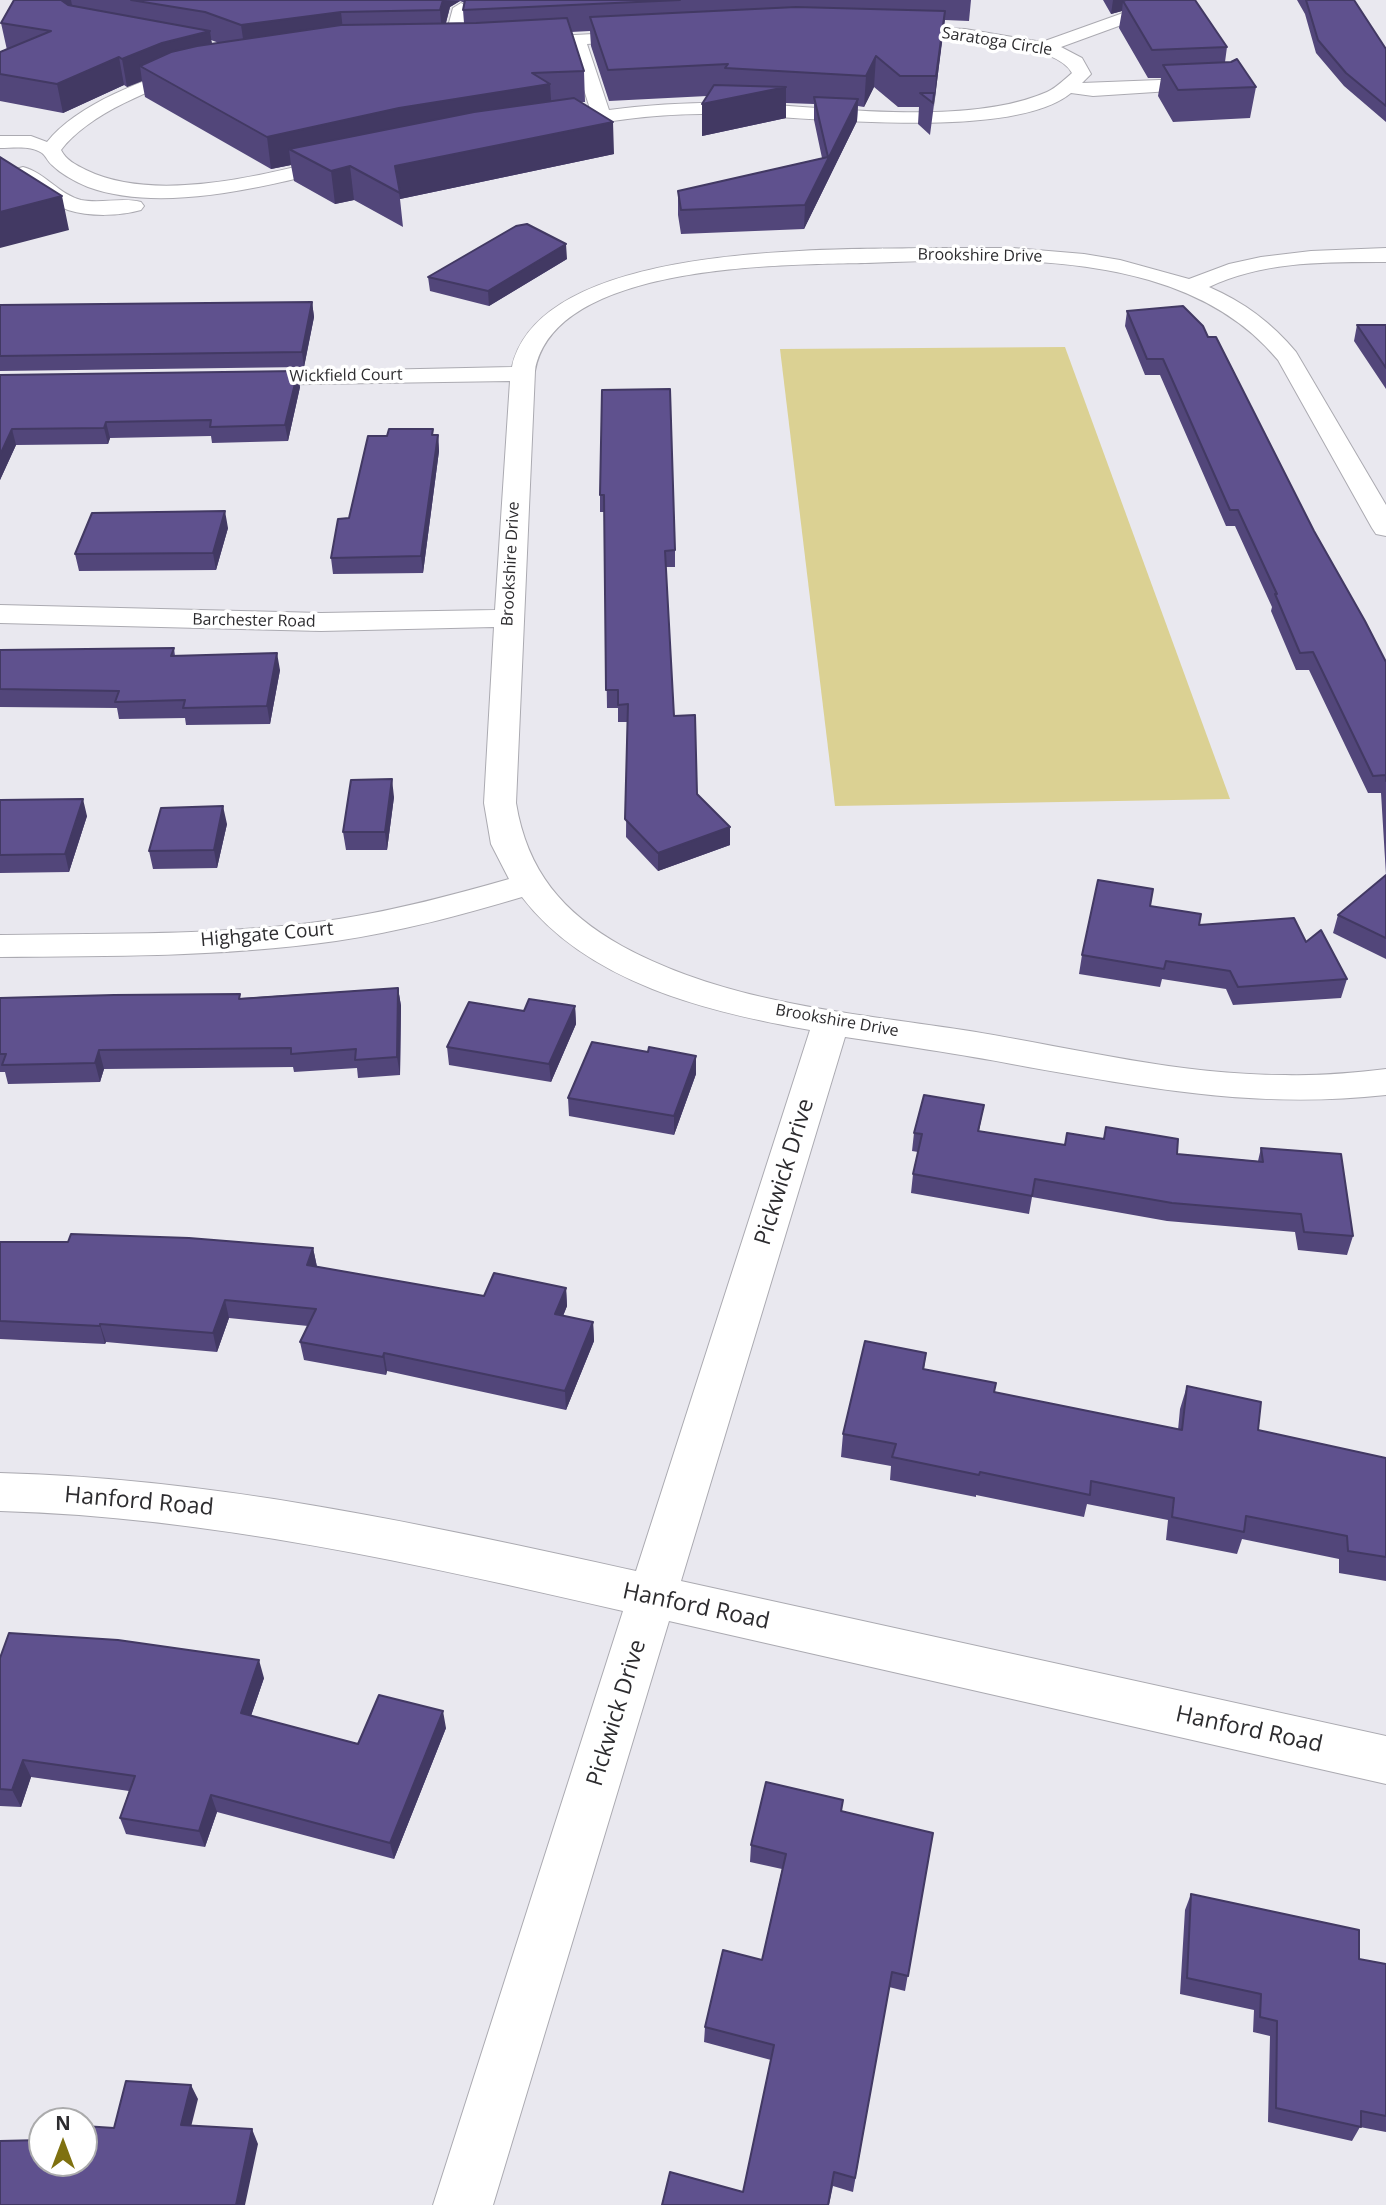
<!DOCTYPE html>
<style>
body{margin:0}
#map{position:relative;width:1386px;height:2205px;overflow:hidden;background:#e9e8ef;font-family:"Open Sans",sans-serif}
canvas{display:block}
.north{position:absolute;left:28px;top:2107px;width:70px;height:70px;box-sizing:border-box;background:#fff;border:2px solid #ababac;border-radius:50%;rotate:0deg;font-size:19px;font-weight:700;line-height:28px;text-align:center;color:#2d2c2f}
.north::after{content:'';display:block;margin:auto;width:24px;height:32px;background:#7f7110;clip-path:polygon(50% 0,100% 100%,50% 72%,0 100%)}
</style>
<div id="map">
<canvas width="1386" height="2205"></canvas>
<div class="north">N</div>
</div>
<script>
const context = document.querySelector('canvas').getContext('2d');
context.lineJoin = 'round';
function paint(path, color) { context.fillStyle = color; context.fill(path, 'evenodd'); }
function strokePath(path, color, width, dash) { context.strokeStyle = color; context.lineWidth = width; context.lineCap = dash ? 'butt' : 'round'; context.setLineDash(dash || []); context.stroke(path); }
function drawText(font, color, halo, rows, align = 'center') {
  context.font = font + ' "Open Sans",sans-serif'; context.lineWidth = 7; context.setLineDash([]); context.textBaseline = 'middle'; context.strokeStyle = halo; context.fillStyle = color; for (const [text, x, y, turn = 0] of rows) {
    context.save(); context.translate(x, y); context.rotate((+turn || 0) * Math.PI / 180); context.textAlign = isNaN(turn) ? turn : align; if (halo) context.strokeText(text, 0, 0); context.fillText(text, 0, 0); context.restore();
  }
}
const green = new Path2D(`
 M 1065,347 L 1230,799 L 835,806 L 780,349 Z`);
const minor = new Path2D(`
 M 461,3 L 469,8 L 461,45 L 458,49 L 446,49 L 443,45 L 453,8 Z
 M 1151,3 L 1159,8 L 1157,12 L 1061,47 L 1082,58 L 1091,74 L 1082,83 L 1211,78 L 1220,84 L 1217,88 L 1093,96 L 1071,93 C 1009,144 792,114 709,114 C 656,113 603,122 551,130 L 544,128 L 541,124 L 544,120 L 591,112 L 570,45 L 520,48 L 511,43 L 520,38 L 648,31 L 651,35 L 642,40 L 587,44 L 609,110 C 654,104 698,102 743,103 C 830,107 967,127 1047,92 C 1056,88 1065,79 1072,73 C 1055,39 928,36 891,34 L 882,29 L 885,25 L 965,29 L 1042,42 Z
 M 193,66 L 199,67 L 202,71 L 199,75 C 156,86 88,114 61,150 C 66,160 76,165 86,170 C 158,205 270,173 344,155 L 351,157 L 354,161 L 351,165 C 275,184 165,215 88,187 C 76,182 61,174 52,165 C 48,162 46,156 42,153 C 30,145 13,148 0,148 L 0,136 L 31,136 L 47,142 C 77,104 148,77 193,66 Z
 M 23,167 C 44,172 60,195 81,200 C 101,204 122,197 141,202 L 144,206 L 141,210 C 120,216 90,217 68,210 C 50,204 32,188 16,177 L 13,173 L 16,169 Z
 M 942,248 L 1013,248 L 1084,254 L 1120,260 L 1189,279 L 1229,264 L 1261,257 L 1311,251 L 1386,248 L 1386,262 C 1326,262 1264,261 1209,287 C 1244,302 1272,323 1296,352 L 1386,505 L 1386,536 L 1376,534 L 1372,528 L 1278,360 C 1244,319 1200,295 1149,280 C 1058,254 959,260 865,263 C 782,265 554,263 535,371 L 516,803 C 527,871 563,913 622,946 C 730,1005 857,1013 976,1032 C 1078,1049 1181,1075 1285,1075 C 1319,1076 1352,1073 1386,1069 L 1386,1095 C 1258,1109 1153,1089 1028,1067 C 967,1055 906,1046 845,1037 L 681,1581 L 1386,1736 L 1386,1784 L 669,1621 L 493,2205 L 433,2205 L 623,1611 C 417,1564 212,1517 0,1511 L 0,1473 C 216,1478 426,1525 636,1571 L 810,1030 C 708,1012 588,983 522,897 C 461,915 399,932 336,941 C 224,957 112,956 0,957 L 0,935 C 113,933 227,936 339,919 C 397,910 453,895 509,879 L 491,844 L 484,803 L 494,627 L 321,631 L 0,623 L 0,605 L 321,613 L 495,610 L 510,381 L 245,385 L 236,383 L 233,378 L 236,373 L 512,367 C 541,239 841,250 942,248 Z`);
const wall = new Path2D(`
 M 14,0 L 971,0 L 969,21 L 945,20 L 930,135 L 918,124 L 919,107 L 898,107 L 874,87 L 864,107 L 858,106 L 857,121 L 804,229 L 681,234 L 678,215 L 678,191 L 822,158 L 814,120 L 814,104 L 786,103 L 786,118 L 702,136 L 702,104 L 707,96 L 609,101 L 591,46 L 590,31 L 571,32 L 584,71 L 585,102 L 580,102 L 614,154 L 400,199 L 403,227 L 354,200 L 335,204 L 294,181 L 291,165 L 271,169 L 145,97 L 142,81 L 127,87 L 124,85 L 63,113 L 0,101 L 0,52 L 7,50 L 1,23 ZM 460,1 L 465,3 L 463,10 L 464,23 L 446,23 L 450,7 ZM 211,40 L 219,43 L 212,44 Z
 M 1103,0 L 1195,0 L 1227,47 L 1225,62 L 1256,87 L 1250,118 L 1173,122 L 1158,96 L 1161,78 L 1148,78 L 1119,28 L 1122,11 L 1111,14 Z
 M 1297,0 L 1368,0 L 1354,0 L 1386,49 L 1386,122 L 1344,86 L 1316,53 L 1305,14 Z
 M 567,259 L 489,306 L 430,291 L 428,277 Z
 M 312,302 L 314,317 L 304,367 L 0,371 L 0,305 Z
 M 1127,311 L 1208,337 L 1386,662 L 1386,959 L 1333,933 L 1338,915 L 1386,875 L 1381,793 L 1368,793 L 1309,670 L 1296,670 L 1271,611 L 1272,607 L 1235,526 L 1226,526 L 1160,375 L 1145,375 L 1125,326 Z
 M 1357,325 L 1386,325 L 1386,389 L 1354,341 Z
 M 0,375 L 300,387 L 288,441 L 212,443 L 211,436 L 110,438 L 108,444 L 16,445 L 0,480 Z
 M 602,390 L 675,550 L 675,567 L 666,567 L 674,716 L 697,794 L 730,845 L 658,871 L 626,837 L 627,722 L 618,722 L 618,708 L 607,708 L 604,512 L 600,512 L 600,495 Z
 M 434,435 L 438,435 L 439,451 L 423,573 L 333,574 L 331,558 L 349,518 Z
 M 228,528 L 216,570 L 79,571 L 75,554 Z
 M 174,648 L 175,656 L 280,670 L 270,724 L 186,725 L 185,718 L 119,719 L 117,708 L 0,707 L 0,650 Z
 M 394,797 L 387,850 L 346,850 L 343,832 Z
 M 0,800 L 87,816 L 69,872 L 0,873 Z
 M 227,824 L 217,868 L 153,869 L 149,851 Z
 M 1150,906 L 1199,925 L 1306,942 L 1347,979 L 1341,998 L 1233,1005 L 1226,989 L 1162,979 L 1160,987 L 1079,974 L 1082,955 Z
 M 398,988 L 401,1006 L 400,1075 L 358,1078 L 357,1068 L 294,1072 L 293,1067 L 104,1069 L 100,1082 L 8,1084 L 5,1072 L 0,1072 L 0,998 L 241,998 Z
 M 575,1006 L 576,1024 L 551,1082 L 449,1065 L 447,1047 L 524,1011 Z
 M 696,1074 L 674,1135 L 569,1116 L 568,1098 Z
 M 984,1105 L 979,1131 L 1065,1145 L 1258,1161 L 1261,1148 L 1353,1236 L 1347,1255 L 1298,1250 L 1295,1232 L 1167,1221 L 1032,1197 L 1029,1214 L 911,1193 L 913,1174 L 918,1152 L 912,1151 L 914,1133 Z
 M 0,1242 L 313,1248 L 317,1267 L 484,1296 L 566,1288 L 567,1306 L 563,1316 L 593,1322 L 594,1341 L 566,1410 L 387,1371 L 386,1375 L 304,1360 L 300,1342 L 308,1326 L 229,1318 L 217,1352 L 106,1342 L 105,1344 L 0,1339 Z
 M 926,1353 L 924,1369 L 994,1392 L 1178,1430 L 1180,1409 L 1187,1386 L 1258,1430 L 1386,1458 L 1386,1581 L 1339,1573 L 1339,1559 L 1242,1539 L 1237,1554 L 1166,1540 L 1168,1520 L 1087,1504 L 1084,1517 L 976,1495 L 976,1497 L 890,1480 L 891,1466 L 841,1457 L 843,1434 Z
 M 0,1658 L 264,1678 L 251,1716 L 358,1744 L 446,1728 L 394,1859 L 217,1812 L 205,1847 L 126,1834 L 120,1818 L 129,1791 L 31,1777 L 21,1807 L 0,1806 Z
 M 841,1811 L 933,1833 L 905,1991 L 889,1987 L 853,2192 L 833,2186 L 829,2205 L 662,2205 L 743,2192 L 771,2060 L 704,2042 L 705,2027 L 762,1960 L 782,1869 L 750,1862 L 751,1845 Z
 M 1191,1894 L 1359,1959 L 1386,1964 L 1386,2132 L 1360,2127 L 1352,2141 L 1268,2122 L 1270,2036 L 1253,2032 L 1254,2010 L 1180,1994 L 1185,1910 Z`);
const shadedWall = new Path2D(`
 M 58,0 L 71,0 L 74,16 Z
 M 443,0 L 460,1 L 450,7 L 442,37 L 440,10 Z
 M 1113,0 L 1150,0 L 1123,1 L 1122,11 L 1111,14 Z
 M 945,11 L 942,40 L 934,107 L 936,76 Z
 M 341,12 L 344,39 L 245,52 L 241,25 Z
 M 210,31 L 214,58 L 140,66 L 142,81 L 127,87 L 122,59 L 162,43 Z
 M 876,56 L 874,87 L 864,107 L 866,76 Z
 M 119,57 L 124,85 L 63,113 L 57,84 Z
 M 550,84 L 552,115 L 289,149 L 291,165 L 271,169 L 267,137 L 399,108 Z
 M 786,87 L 786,118 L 702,136 L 702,104 Z
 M 858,99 L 857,121 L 804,229 L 805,205 Z
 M 613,122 L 614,154 L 400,199 L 395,166 Z
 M 350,166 L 354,200 L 335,204 L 331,171 Z
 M 62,196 L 69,230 L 0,248 L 0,212 Z
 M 566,244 L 567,259 L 489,306 L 488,291 Z
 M 312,302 L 314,317 L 304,367 L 302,352 Z
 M 298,371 L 300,387 L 288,441 L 285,425 Z
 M 106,422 L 110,438 L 108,444 L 104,428 Z
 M 12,429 L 16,445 L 0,480 L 0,455 Z
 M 438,435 L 439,451 L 423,573 L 421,556 Z
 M 225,511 L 228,528 L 216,570 L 213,553 Z
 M 277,653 L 280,670 L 270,724 L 267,706 Z
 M 392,779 L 394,797 L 387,850 L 385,832 Z
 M 83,799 L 87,816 L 69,872 L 65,854 Z
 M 223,806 L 227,824 L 217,868 L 214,850 Z
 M 730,827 L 730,845 L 658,871 L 658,853 Z
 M 398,988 L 401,1006 L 400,1075 L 397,1057 Z
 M 575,1006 L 576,1024 L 551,1082 L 549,1064 Z
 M 99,1050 L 104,1069 L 100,1082 L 95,1063 Z
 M 696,1056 L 696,1074 L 674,1135 L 674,1116 Z
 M 313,1248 L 317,1267 L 307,1265 Z
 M 566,1288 L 567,1306 L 556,1333 L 555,1314 Z
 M 225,1300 L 229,1318 L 217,1352 L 213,1333 Z
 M 593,1322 L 594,1341 L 566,1410 L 565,1391 Z
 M 100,1324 L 106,1342 L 105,1344 L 100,1326 Z
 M 384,1353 L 387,1371 L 386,1375 L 383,1357 Z
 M 259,1660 L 264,1678 L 246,1730 L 241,1713 Z
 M 443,1711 L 446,1728 L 394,1859 L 390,1843 Z
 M 23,1760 L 31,1777 L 21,1807 L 12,1790 Z
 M 211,1795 L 217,1812 L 205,1847 L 199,1831 Z
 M 191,2085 L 198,2099 L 188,2139 L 181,2125 Z
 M 252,2129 L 258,2144 L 245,2205 L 236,2205 Z`);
const building = new Path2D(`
 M 14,0 L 61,0 L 68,5 L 210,31 L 162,43 L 122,59 L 119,57 L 57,84 L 0,74 L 0,52 L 51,31 L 1,23 Z
 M 131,0 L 443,0 L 440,10 L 341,12 L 241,25 L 205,12 Z
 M 465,0 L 680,0 L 463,10 Z
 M 1126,0 L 1195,0 L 1227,47 L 1152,50 L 1123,1 Z
 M 1306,0 L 1354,0 L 1386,49 L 1386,106 L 1346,73 L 1318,40 Z
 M 796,7 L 945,11 L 936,76 L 900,76 L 876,56 L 866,76 L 725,68 L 728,64 L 608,70 L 590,17 Z
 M 567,18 L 584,71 L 532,73 L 550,84 L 399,108 L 267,137 L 140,66 L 171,52 L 197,46 L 341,25 L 476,23 Z
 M 1237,59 L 1256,87 L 1178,90 L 1163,65 L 1231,62 Z
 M 714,85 L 786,87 L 702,104 Z
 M 920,93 L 934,93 L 933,103 Z
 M 814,97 L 858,99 L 805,205 L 681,210 L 678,191 L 828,157 Z
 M 574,98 L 613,122 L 395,166 L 400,193 L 350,166 L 331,171 L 289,149 L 474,112 Z
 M 0,157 L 62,196 L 0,212 Z
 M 527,224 L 566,244 L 488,291 L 428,277 L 516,226 Z
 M 312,302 L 302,352 L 0,356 L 0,305 Z
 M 1183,306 L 1203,326 L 1208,337 L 1216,337 L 1314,531 L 1365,621 L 1386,662 L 1386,781 L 1386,775 L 1373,776 L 1313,652 L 1300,653 L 1275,594 L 1277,594 L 1238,510 L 1230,510 L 1163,359 L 1147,359 L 1127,311 Z
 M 1357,325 L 1386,325 L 1386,368 Z
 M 298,371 L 285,425 L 210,427 L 211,420 L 106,422 L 104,428 L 12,429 L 0,455 L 0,375 Z
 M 670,389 L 675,550 L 665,551 L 674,716 L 695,715 L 697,794 L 730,827 L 658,853 L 625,819 L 628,704 L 618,705 L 618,690 L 606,690 L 604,495 L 600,495 L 602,390 Z
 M 389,429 L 433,429 L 432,435 L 438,435 L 421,556 L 331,558 L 338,519 L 349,518 L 368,436 L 387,436 Z
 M 225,511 L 213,553 L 75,554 L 92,513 Z
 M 174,648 L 171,656 L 277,653 L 267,706 L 183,708 L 185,700 L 115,702 L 119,691 L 0,689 L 0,650 Z
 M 392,779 L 385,832 L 343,832 L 351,780 Z
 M 83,799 L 65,854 L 0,855 L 0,800 Z
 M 223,806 L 214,850 L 149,851 L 161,808 Z
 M 1386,875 L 1386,938 L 1338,915 Z
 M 1098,880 L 1153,889 L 1150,906 L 1201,914 L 1199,925 L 1294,918 L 1306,942 L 1321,930 L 1347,979 L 1238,987 L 1230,971 L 1166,961 L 1164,969 L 1082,955 Z
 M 398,988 L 397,1057 L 355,1060 L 356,1049 L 291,1054 L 291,1048 L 99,1050 L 95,1063 L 2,1065 L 6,1054 L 0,1054 L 0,998 L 114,995 L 240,994 L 239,999 Z
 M 529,999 L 575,1006 L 549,1064 L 447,1047 L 469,1002 L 524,1011 Z
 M 592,1042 L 648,1052 L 649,1047 L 696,1056 L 674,1116 L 568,1098 Z
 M 924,1095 L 984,1105 L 978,1131 L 1065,1145 L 1067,1133 L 1104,1139 L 1106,1127 L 1178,1139 L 1177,1154 L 1263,1162 L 1261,1148 L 1341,1154 L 1353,1236 L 1304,1232 L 1301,1214 L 1172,1203 L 1035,1179 L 1032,1196 L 913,1174 L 922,1134 L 914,1133 Z
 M 71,1234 L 189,1238 L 313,1248 L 307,1265 L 484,1296 L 494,1273 L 566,1288 L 555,1314 L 593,1322 L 565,1391 L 384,1353 L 383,1357 L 300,1342 L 316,1309 L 225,1300 L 213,1333 L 100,1324 L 100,1326 L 0,1321 L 0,1242 L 68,1242 Z
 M 865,1341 L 926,1353 L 923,1369 L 996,1383 L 994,1392 L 1182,1430 L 1187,1386 L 1261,1402 L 1258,1430 L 1386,1458 L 1386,1557 L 1348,1551 L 1347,1536 L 1246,1516 L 1244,1532 L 1172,1517 L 1174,1498 L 1091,1481 L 1090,1495 L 980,1472 L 979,1475 L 892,1457 L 896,1444 L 843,1434 Z
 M 9,1633 L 118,1640 L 259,1660 L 241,1713 L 358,1744 L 379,1695 L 443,1711 L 390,1843 L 211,1795 L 199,1831 L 120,1818 L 135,1776 L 23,1760 L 12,1790 L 0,1789 L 0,1658 Z
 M 766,1782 L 843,1800 L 841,1811 L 933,1833 L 908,1976 L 892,1972 L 855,2178 L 834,2172 L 828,2205 L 662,2205 L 670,2172 L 743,2192 L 774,2045 L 705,2027 L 723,1950 L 762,1960 L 786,1854 L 751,1845 Z
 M 1191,1894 L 1359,1930 L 1359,1959 L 1386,1964 L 1386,2116 L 1361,2111 L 1361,2127 L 1276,2108 L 1277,2021 L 1260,2017 L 1261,1994 L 1187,1978 Z
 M 126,2081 L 191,2085 L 181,2125 L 252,2129 L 236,2205 L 0,2205 L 0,2141 L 42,2140 L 42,2163 L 84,2163 L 84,2126 L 114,2128 Z`);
const farStreetnames = [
 ["Saratoga Circle",997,42,9],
 ["Brookshire Drive",980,256,1],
 ["Wickfield Court",346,376,-1],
 ["Brookshire Drive",511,564,-87],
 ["Barchester Road",254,621,1],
 ["Brookshire Drive",837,1021,10]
];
const streetNames = [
 ["Highgate Court",267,935,-5]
];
const nearStreetnames = [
 ["Pickwick Drive",785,1172,-73],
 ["Hanford Road",139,1502,5],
 ["Hanford Road",696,1607,12],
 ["Pickwick Drive",617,1713,-73],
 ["Hanford Road",1249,1730,12]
];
paint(green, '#dbd193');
strokePath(minor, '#abaab1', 2);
paint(minor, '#fff');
paint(wall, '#52467a');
paint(shadedWall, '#423963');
paint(building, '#5f518e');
strokePath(building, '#423963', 2);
drawText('16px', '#2d2c2f', '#fff', farStreetnames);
drawText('19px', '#2d2c2f', '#fff', streetNames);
drawText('23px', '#2d2c2f', '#fff', nearStreetnames);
</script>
